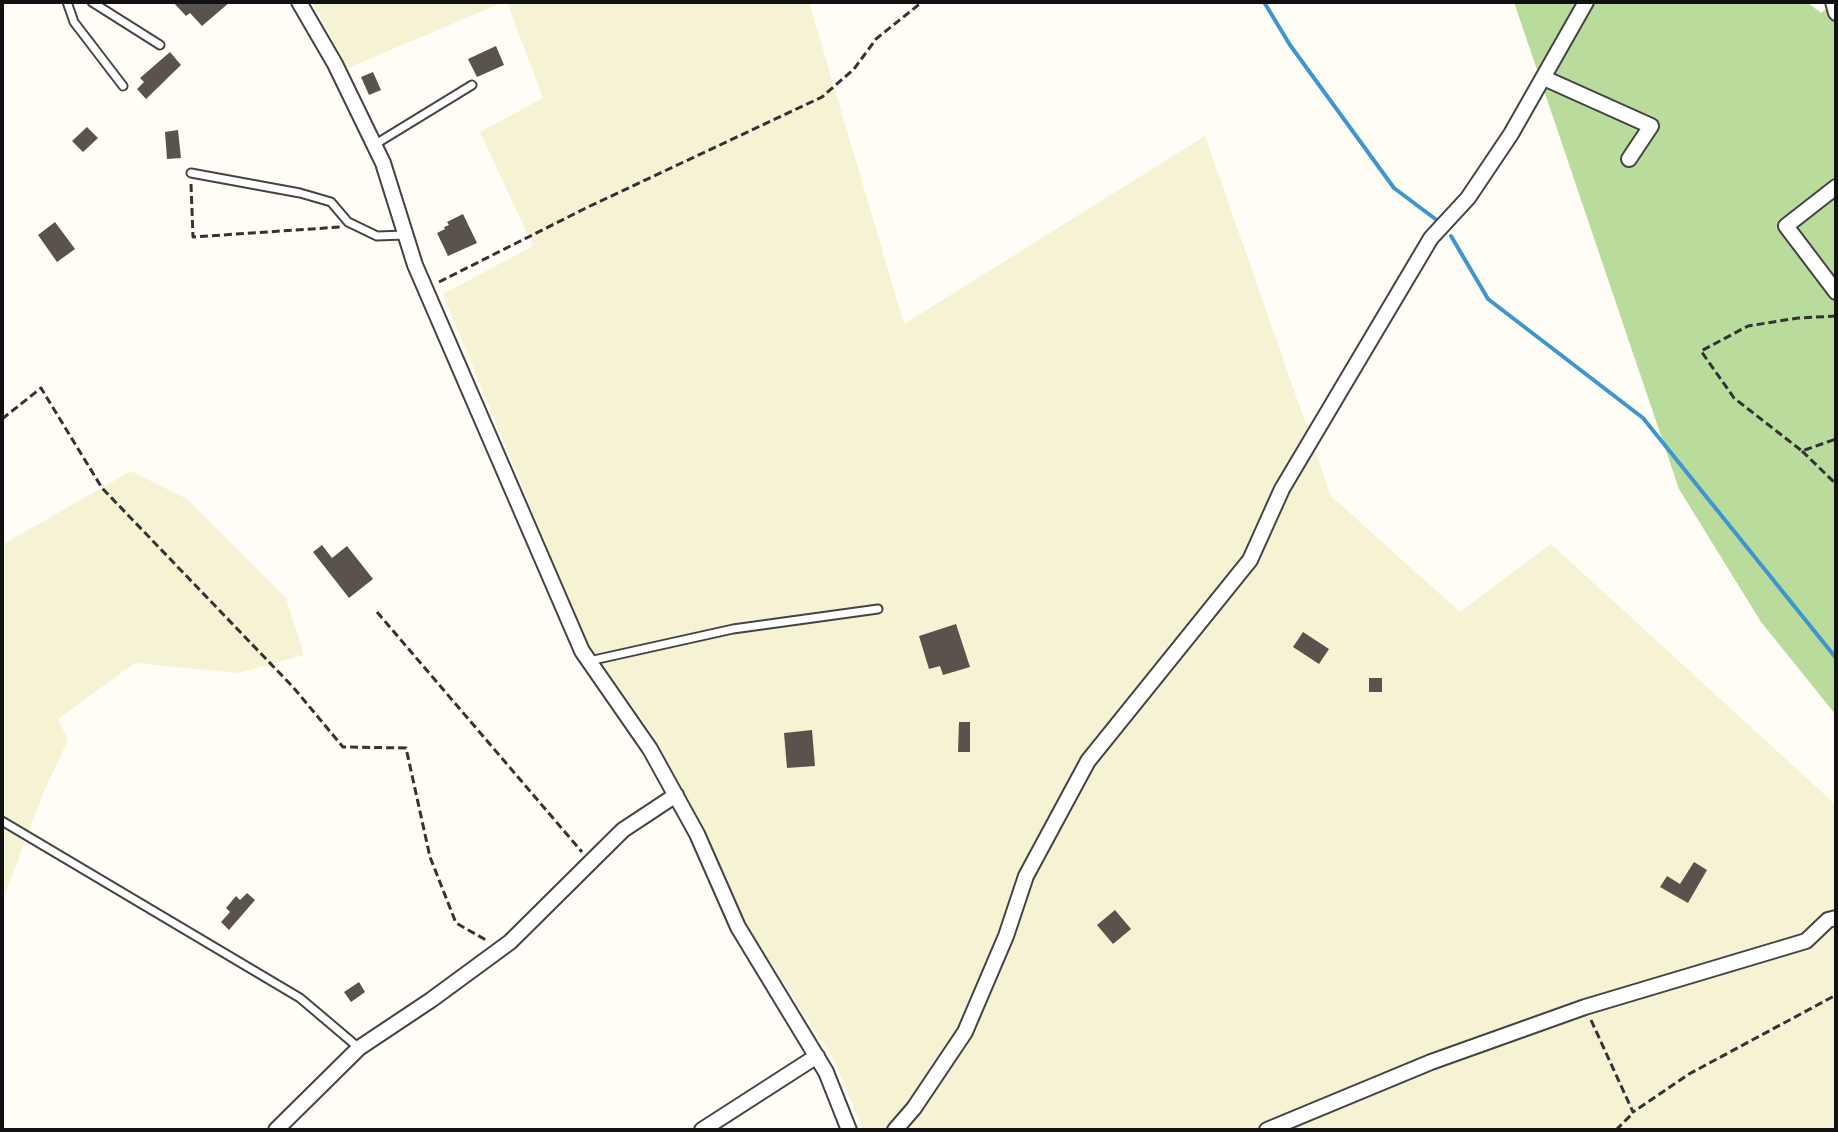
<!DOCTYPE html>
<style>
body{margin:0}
#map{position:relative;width:1838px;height:1132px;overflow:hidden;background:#fffdf5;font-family:Literata,serif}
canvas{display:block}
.frame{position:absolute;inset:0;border:4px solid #111;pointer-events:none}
</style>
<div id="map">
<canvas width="1838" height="1132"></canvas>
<div class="frame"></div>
</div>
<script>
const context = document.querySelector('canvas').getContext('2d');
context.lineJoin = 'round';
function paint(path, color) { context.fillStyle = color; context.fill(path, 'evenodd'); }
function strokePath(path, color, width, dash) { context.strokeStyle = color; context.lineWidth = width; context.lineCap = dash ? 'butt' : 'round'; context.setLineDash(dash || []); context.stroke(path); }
const farmland = new Path2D(`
 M 312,2 L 504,2 L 348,68 Z
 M 507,2 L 809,2 L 904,324 L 1205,136 L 1331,496 L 1460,612 L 1551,544 L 1836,805 L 1836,1130 L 863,1130 L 835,1062 L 748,927 L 704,833 L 651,732 L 587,644 L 443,294 L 533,246 L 480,132 L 543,98 Z
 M 131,471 L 187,499 L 286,598 L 304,655 L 238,673 L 135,663 L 58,719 L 68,740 L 44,791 L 2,902 L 2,545 Z`);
const forest = new Path2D(`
 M 1514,2 L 1807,2 L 1821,13 L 1836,2 L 1836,715 L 1761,622 L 1679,489 Z`);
const stream = new Path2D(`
 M 1264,2 L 1290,45 L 1394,188 L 1438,221
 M 1451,236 L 1488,299 L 1643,418 L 1836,658`);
const building = new Path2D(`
 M 173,2 L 230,2 L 202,26 L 190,13 L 186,16 Z
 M 496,46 L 504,65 L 477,77 L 468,59 Z
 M 170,52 L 181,65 L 146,99 L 137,89 L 144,82 L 140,78 Z
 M 373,72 L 381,90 L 369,95 L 361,77 Z
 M 87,127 L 98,138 L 83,152 L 72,141 Z
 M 178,130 L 181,158 L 167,159 L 165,132 Z
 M 463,214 L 477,243 L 448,256 L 437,233 L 445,229 L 444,227 L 449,225 L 447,222 Z
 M 55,222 L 75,249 L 57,262 L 38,235 Z
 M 322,545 L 332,558 L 347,546 L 373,579 L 349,598 L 313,552 Z
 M 956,624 L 970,667 L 943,675 L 940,666 L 929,669 L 919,636 Z
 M 1303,632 L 1329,649 L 1319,664 L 1293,647 Z
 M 1369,678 L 1382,678 L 1382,692 L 1369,692 Z
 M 959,722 L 970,722 L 970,752 L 958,752 Z
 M 812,730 L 815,766 L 787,768 L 784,733 Z
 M 1694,862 L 1707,870 L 1688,903 L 1660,887 L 1667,876 L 1680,884 Z
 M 247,893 L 255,900 L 229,930 L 221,922 L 230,912 L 226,908 L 236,896 L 240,900 Z
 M 1115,910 L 1131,929 L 1113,944 L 1097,925 Z
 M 359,982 L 365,992 L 351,1002 L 344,992 Z`);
const path = new Path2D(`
 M 191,184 L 193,237 L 340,227
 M 439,282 L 588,207 L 822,97 L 854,69 L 876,39 L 922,2
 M 1836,316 L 1798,318 L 1748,326 L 1701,351 L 1734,398 L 1802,451 L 1836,439
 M 2,419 L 41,388 L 102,488 L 293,687 L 343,747 L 406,748 L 430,857 L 456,923 L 486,940
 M 1802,451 L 1836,484
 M 377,612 L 582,852
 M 1591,1020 L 1633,1112 L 1689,1074 L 1836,995
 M 1616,1130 L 1633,1113`);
const service = new Path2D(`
 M 67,2 L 74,22 L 123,86
 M 92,2 L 160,45
 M 374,145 L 472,85
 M 191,173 L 300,193 L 331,202 L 348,222 L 377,236 L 405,235
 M 589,661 L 733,629 L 878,609
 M 2,821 L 300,998 L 359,1048`);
const minor = new Path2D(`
 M 299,2 L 335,64 L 383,163 L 415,265 L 582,651 L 650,749 L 697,834 L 738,927 L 826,1072 L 849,1130
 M 1833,2 L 1836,13
 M 1544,78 L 1651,126 L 1629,159
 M 1836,187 L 1786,226 L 1836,292
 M 276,1130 L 359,1048 L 431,1000 L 510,942 L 623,830 L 676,795
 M 702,1130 L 817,1056
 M 895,1130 L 914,1108 L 965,1032 L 1006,936 L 1026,876 L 1088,761 L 1250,560 L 1282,489 L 1431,238 L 1468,198 L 1511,134 L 1586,2
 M 1267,1130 L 1431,1062 L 1585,1007 L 1806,941 L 1828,920 L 1836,918`);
paint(farmland, '#f6f3d4');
paint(forest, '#b9dc9c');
strokePath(stream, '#3f96cf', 4);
paint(building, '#5a524d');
strokePath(service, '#444', 11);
strokePath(minor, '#444', 18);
strokePath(path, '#333', 3, [8, 4]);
strokePath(service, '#fff', 7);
strokePath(minor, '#fff', 14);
</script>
